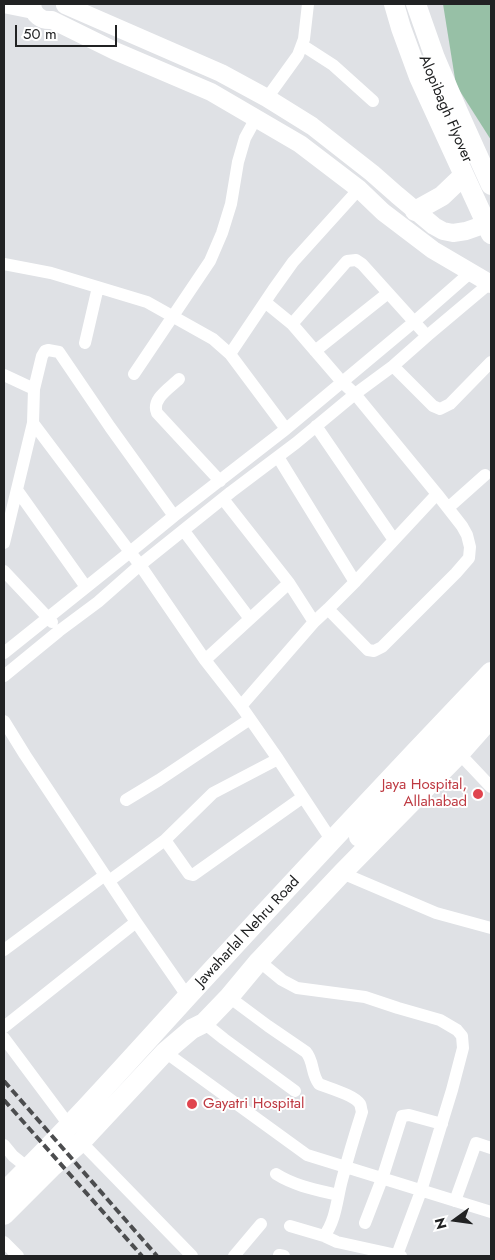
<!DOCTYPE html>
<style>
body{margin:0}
#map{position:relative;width:495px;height:1260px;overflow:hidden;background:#dfe1e5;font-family:Jost,sans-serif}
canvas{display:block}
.frame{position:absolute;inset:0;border:5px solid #212223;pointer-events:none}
.north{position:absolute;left:430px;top:1195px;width:50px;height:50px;-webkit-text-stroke:4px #fff;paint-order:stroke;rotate:256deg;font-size:14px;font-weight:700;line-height:20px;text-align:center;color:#212223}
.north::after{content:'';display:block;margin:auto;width:18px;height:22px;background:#212223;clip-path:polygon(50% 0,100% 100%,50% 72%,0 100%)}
.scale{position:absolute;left:15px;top:25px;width:102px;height:22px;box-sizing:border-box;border:2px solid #212223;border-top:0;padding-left:6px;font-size:15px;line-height:18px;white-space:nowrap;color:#212223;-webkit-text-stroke:4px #fff;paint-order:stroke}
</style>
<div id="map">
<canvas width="495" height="1260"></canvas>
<div class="frame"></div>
<div class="north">N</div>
<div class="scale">50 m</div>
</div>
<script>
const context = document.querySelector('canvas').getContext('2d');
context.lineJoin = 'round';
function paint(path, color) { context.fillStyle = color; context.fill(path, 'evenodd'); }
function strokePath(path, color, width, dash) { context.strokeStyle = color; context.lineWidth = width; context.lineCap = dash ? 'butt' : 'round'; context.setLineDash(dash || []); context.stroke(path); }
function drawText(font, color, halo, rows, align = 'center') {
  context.font = font + ' Jost,sans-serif'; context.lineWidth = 4; context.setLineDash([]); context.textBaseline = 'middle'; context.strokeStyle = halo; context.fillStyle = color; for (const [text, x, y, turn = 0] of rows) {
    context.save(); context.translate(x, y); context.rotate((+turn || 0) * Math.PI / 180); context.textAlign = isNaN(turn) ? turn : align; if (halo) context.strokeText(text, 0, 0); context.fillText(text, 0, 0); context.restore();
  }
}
const green = new Path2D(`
 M 443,4 L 491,4 L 491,140 L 456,85 Z`);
const minor = new Path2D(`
 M 4,7 L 34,13
 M 302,45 L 333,65 L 373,101
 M 267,98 L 298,55 L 304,39 L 308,4
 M 4,264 L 51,273 L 147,302 L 213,339 L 230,354 L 286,429
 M 265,302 L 292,324 L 342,382 L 355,394 L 437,494 L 462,526 L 467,535 L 470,547 L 469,558 L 456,573 L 382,647 L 374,651 L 368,650 L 328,609
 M 292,324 L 347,261 L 356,260 L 362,264 L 427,336
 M 85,343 L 98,287
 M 315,351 L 388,293
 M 230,354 L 273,290 L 293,262 L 359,189
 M 393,366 L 433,406 L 440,409 L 450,404 L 491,362
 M 134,374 L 210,261 L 222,233 L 231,204 L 238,162 L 245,138 L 256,118
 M 4,375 L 34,389 L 33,423 L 4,543
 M 179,379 C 170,388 151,399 157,413 L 220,481
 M 34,389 L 42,356 L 45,351 L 48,350 L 59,352 L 110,427 L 174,516
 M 33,423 L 130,552 L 140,565 L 205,660 L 241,706 L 278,759 L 332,841
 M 316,426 L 394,540
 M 278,457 L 355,582
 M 17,490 L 86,587
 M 223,499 L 289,583 L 314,622
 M 448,508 L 485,475
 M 184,531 L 250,619
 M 4,571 L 52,622
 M 4,653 L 130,552 L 174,516 L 286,429 L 414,322 L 471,272
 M 205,660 L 289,583
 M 4,676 L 59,631 L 98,602 L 140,565 L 231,492 L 296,443 L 355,394 L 393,366 L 427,336 L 490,283
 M 241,706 L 314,622 L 328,609 L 355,582 L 437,494
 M 4,721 L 25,755 L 136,922 L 188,997
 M 455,749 L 491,787
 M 126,800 L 159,780 L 250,719
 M 165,840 L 189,874 L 193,875 L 303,797
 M 342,873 L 436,913 L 491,928
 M 109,881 L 165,840 L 213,793 L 278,759
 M 4,950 L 105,875
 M 259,961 L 282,980 L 297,988 L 365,997 L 398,1008 L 440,1020 L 457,1030 L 462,1036 L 463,1048 L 452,1090 L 421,1191 L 397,1255
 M 229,997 L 268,1026 L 306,1052 C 314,1061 311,1074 319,1084 C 328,1088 355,1095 360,1104 C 361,1106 361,1109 362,1112 C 355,1134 348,1157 342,1180 C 337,1198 336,1221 324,1236
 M 204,1023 L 224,1039 L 295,1091
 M 4,1027 L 136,922
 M 4,1038 L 69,1125
 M 165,1052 L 307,1155 L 491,1212
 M 81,1142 L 192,1256
 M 4,1145 L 13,1156 L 33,1172
 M 276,1174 C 295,1186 317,1190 338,1195
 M 455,1201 L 476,1143 L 491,1148
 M 365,1223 L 382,1179 L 402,1116 L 409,1115 L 442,1124
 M 290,1226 L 324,1236 L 337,1242 L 401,1256
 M 4,1242 L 18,1256
 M 279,1255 L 284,1256
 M 234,1256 L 261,1224`);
const secondary = new Path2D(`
 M 32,4 C 33,15 41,21 52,20 L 115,51 L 211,92 L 300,144 L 359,189 L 383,212 L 433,250 L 491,284
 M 65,5 L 221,73 L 267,98 L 312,126 L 372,173 L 397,195 L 434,226 L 443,231 L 453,233 L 466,231 L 486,224`);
const trunk = new Path2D(`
 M 394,4 L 401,28 L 419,77 L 491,234
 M 416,4 L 435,58 L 458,112 L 491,185
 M 415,211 L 442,196 L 464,175
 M 359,837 L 491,694
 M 4,1192 C 68,1129 128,1062 188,996 C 288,887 389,779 491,672
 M 4,1215 L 52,1167 L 81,1142 L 165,1052 L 192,1029 L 204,1023 L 229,997 L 259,961 L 342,873 L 459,754 L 491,718`);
const rail = new Path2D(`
 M 4,1081 L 157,1256
 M 4,1100 L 142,1256`);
const markers = [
 [478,794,6,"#e0444e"],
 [192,1104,6,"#e0444e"]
];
const streetNames = [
 ["Alopibagh Flyover",445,109,67],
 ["Jawaharlal Nehru Road",248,932,-47]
];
const healthNames = [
 ["Jaya Hospital,",467,785],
 ["Allahabad",467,802],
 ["Gayatri Hospital",203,1104,"left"]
];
paint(green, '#97c0a6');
strokePath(minor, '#fff', 12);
strokePath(secondary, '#fff', 18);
strokePath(trunk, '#fff', 20);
strokePath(rail, '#4c4d4f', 4, [8, 4]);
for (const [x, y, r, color] of markers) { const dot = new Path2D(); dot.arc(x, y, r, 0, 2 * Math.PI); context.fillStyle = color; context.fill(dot); strokePath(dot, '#fff', 2); }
drawText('15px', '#212223', '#fff', streetNames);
drawText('15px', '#be3a42', '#fff', healthNames, 'right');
</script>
